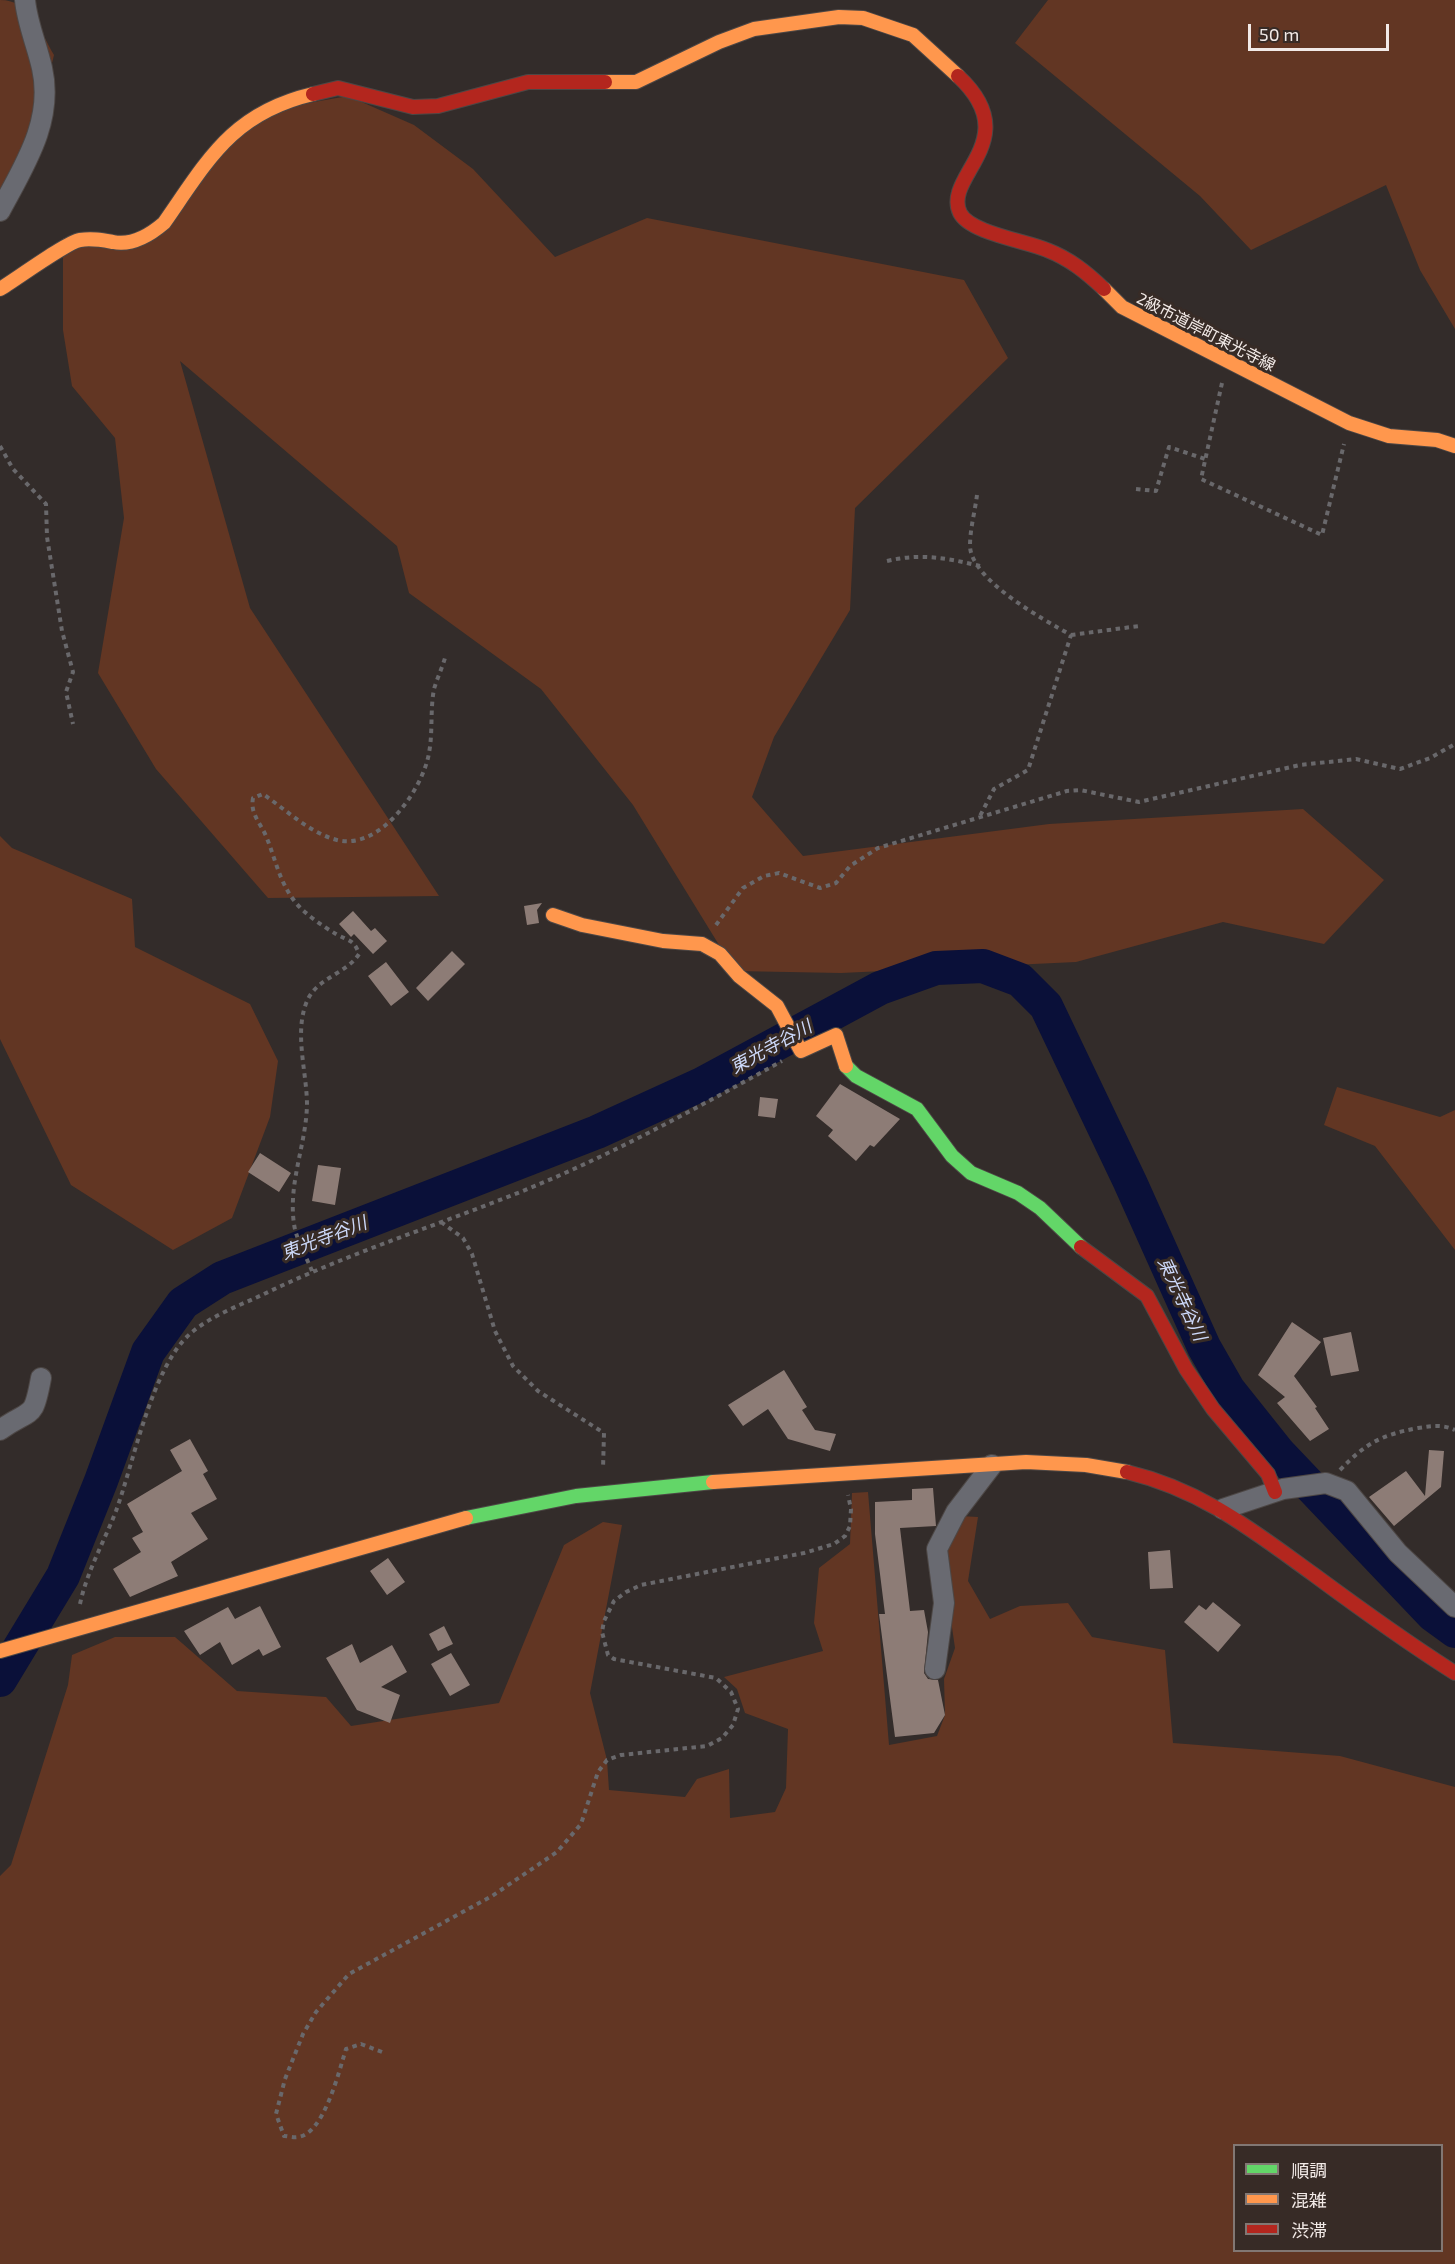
<!DOCTYPE html>
<meta charset="utf-8">
<style>
body{margin:0}
#map{position:relative;width:1455px;height:2264px;overflow:hidden;background:#332c2a;font-family:"Exo 2","Noto Sans JP",sans-serif}
canvas{display:block}
.legend{position:absolute;left:1233px;top:2144px;width:210px;height:108px;box-sizing:border-box;background:#372b26;border:2px solid #827773;margin:0;padding:8px 10px;list-style:none;font-size:18px;color:#f2eae7}
.legend li{display:flex;align-items:center;gap:12px;height:30px}
.legend b{width:30px;border:2px solid #827773}
.scale{position:absolute;left:1248px;top:24px;width:141px;height:27px;box-sizing:border-box;border:3px solid #f2eae7;border-top:0;padding-left:8px;font-size:18px;line-height:21px;white-space:nowrap;color:#f2eae7;-webkit-text-stroke:4px #372b26;paint-order:stroke}
</style>
<div id="map">
<canvas width="1455" height="2264"></canvas>
<ul class="legend">
<li><b style="height:8px;background:#63d668"></b>順調</li>
<li><b style="height:8px;background:#ff974d"></b>混雑</li>
<li><b style="height:8px;background:#b3261e"></b>渋滞</li>
</ul>
<div class="scale">50 m</div>
</div>
<script>
const context = document.querySelector('canvas').getContext('2d');
context.lineJoin = 'round';
function paint(path, color) { context.fillStyle = color; context.fill(path, 'evenodd'); }
function strokePath(path, color, width, dash) { context.strokeStyle = color; context.lineWidth = width; context.lineCap = dash ? 'butt' : 'round'; context.setLineDash(dash || []); context.stroke(path); }
function drawText(font, color, halo, rows, align = 'center') {
  context.font = font + ' "Exo 2","Noto Sans JP",sans-serif'; context.lineWidth = 6; context.setLineDash([]); context.textBaseline = 'middle'; context.strokeStyle = halo; context.fillStyle = color; for (const [text, x, y, turn = 0] of rows) {
    context.save(); context.translate(x, y); context.rotate((+turn || 0) * Math.PI / 180); context.textAlign = isNaN(turn) ? turn : align; if (halo) context.strokeText(text, 0, 0); context.fillText(text, 0, 0); context.restore();
  }
}
const green = new Path2D(`
 M 0,0 C 31,0 40,31 54,55 L 27,167 L 0,206 Z
 M 1048,0 L 1455,0 L 1455,329 L 1420,270 L 1386,185 L 1251,250 L 1200,196 L 1015,43 Z
 M 348,96 L 414,125 L 473,169 L 555,257 L 647,218 L 964,280 L 1008,358 L 855,508 L 850,610 L 774,737 L 752,797 L 803,856 L 1049,824 L 1303,809 L 1384,880 L 1324,944 L 1223,922 L 1076,962 L 841,973 L 735,971 L 633,805 L 541,689 L 409,593 L 397,546 L 180,361 L 250,608 L 439,896 L 268,898 L 156,769 L 98,673 L 124,518 L 115,438 L 72,386 L 63,330 L 63,238 L 152,240 L 246,114 Z
 M 0,836 L 12,848 L 132,899 L 135,947 L 250,1004 L 278,1061 L 270,1117 L 232,1218 L 173,1250 L 71,1185 L 0,1039 Z
 M 1337,1087 L 1440,1117 L 1455,1110 L 1455,1250 L 1375,1146 L 1324,1125 Z
 M 868,1492 L 889,1745 L 937,1736 L 945,1715 L 944,1679 L 955,1648 L 941,1552 L 960,1516 L 978,1517 L 968,1581 L 990,1619 L 1020,1606 L 1068,1603 L 1092,1637 L 1165,1650 L 1173,1743 L 1340,1756 L 1455,1787 L 1455,2264 L 0,2264 L 0,1876 L 11,1865 L 68,1685 L 72,1655 L 115,1637 L 175,1637 L 237,1691 L 326,1697 L 351,1726 L 499,1703 L 564,1545 L 603,1522 L 622,1525 L 590,1693 L 607,1760 L 609,1790 L 685,1797 L 697,1779 L 729,1769 L 730,1818 L 775,1812 L 786,1788 L 788,1729 L 745,1713 L 737,1689 L 724,1677 L 823,1651 L 814,1623 L 819,1568 L 850,1544 L 852,1493 ZM 1234,2146 L 1442,2146 L 1442,2250 L 1234,2250 Z`);
const river = new Path2D(`
 M 0,1680 L 63,1576 L 101,1481 L 148,1352 L 183,1303 L 222,1278 L 597,1132 L 702,1084 L 880,988 L 936,968 L 983,966 L 1020,980 L 1046,1006 L 1130,1182 L 1204,1347 L 1228,1389 L 1279,1453 L 1433,1615 L 1455,1631`);
const building = new Path2D(`
 M 542,903 L 537,910 L 539,923 L 527,925 L 524,906 Z
 M 353,911 L 371,931 L 375,928 L 387,941 L 373,954 L 354,934 L 351,937 L 339,924 Z
 M 452,951 L 465,964 L 428,1001 L 416,988 Z
 M 386,962 L 409,992 L 391,1006 L 368,976 Z
 M 840,1084 L 900,1119 L 874,1147 L 870,1145 L 856,1161 L 828,1136 L 833,1130 L 816,1116 Z
 M 760,1097 L 778,1099 L 775,1118 L 758,1116 Z
 M 260,1153 L 291,1173 L 279,1192 L 248,1172 Z
 M 318,1165 L 341,1168 L 335,1205 L 312,1201 Z
 M 1292,1322 L 1321,1342 L 1294,1376 L 1317,1407 L 1315,1408 L 1329,1429 L 1310,1441 L 1277,1403 L 1285,1397 L 1258,1375 Z
 M 1351,1332 L 1359,1371 L 1331,1376 L 1323,1338 Z
 M 784,1370 L 807,1407 L 802,1410 L 815,1430 L 836,1434 L 830,1451 L 788,1439 L 768,1409 L 743,1426 L 728,1405 Z
 M 190,1439 L 208,1471 L 203,1474 L 217,1499 L 191,1513 L 208,1539 L 171,1562 L 178,1576 L 130,1597 L 113,1569 L 141,1552 L 132,1538 L 143,1532 L 127,1504 L 182,1471 L 170,1450 Z
 M 1429,1450 L 1444,1451 L 1441,1487 L 1394,1526 L 1369,1497 L 1406,1471 L 1425,1496 Z
 M 933,1488 L 936,1526 L 900,1528 L 910,1611 L 924,1610 L 928,1632 L 924,1673 L 928,1679 L 938,1680 L 945,1715 L 934,1733 L 895,1737 L 879,1614 L 885,1614 L 875,1534 L 875,1502 L 912,1500 L 912,1489 Z
 M 1170,1550 L 1173,1588 L 1150,1589 L 1148,1552 Z
 M 388,1558 L 405,1582 L 387,1595 L 370,1571 Z
 M 1213,1602 L 1241,1625 L 1218,1652 L 1184,1622 L 1199,1605 L 1206,1610 Z
 M 260,1606 L 281,1647 L 263,1656 L 259,1649 L 232,1665 L 220,1642 L 200,1655 L 184,1631 L 228,1607 L 235,1619 Z
 M 444,1626 L 453,1644 L 438,1651 L 429,1634 Z
 M 352,1644 L 360,1663 L 392,1645 L 407,1672 L 381,1687 L 400,1695 L 390,1723 L 357,1710 L 326,1658 Z
 M 451,1653 L 470,1685 L 450,1696 L 431,1664 Z`);
const path = new Path2D(`
 M 1222,383 L 1201,479 L 1322,535 L 1344,444
 M 0,446 L 13,469 L 46,504 L 47,537 L 62,631 L 73,672 L 66,692 L 73,724
 M 1136,489 L 1156,491 L 1169,447 L 1205,459
 M 977,495 C 975,511 970,529 970,546 C 971,580 1044,620 1071,635 L 1028,770 L 994,789 L 980,816
 M 887,561 C 920,553 947,558 980,566
 M 1071,635 L 1139,626
 M 716,925 L 743,888 L 764,876 L 779,873 L 820,888 L 836,883 L 850,866 L 878,848 L 1067,791 L 1080,790 L 1139,802 L 1300,765 L 1356,759 L 1400,769 L 1430,758 L 1455,744
 M 441,1222 L 463,1238 L 472,1254 L 495,1331 L 513,1366 L 538,1391 L 604,1433 L 603,1469
 M 312,1271 C 306,1256 296,1239 294,1224 C 288,1183 306,1145 307,1105 C 307,1072 293,1030 308,999 C 318,978 347,973 359,954 C 354,939 348,941 336,934 C 324,927 305,914 296,903 C 279,882 276,860 266,836 C 260,822 250,814 253,798 L 263,794 C 286,810 310,833 337,840 C 380,851 423,789 429,753 C 433,732 430,710 434,689 C 437,679 442,668 445,658
 M 1340,1470 C 1366,1443 1381,1435 1418,1428 C 1432,1426 1442,1424 1455,1430
 M 80,1604 C 87,1571 104,1542 116,1511 C 134,1462 152,1366 191,1333 C 211,1316 238,1306 262,1295 C 340,1257 423,1230 505,1198 C 601,1161 691,1111 782,1061
 M 382,2052 L 361,2044 L 346,2049 C 339,2071 324,2134 298,2137 C 293,2138 288,2136 284,2136 L 276,2114 L 285,2079 L 303,2034 L 316,2012 L 349,1974 L 492,1896 L 557,1852 L 581,1824 L 598,1772 L 607,1760 L 621,1755 L 707,1746 L 722,1738 L 733,1725 L 738,1709 L 731,1692 L 716,1678 L 614,1659 L 608,1655 L 602,1632 L 604,1621 L 614,1601 L 626,1592 L 641,1585 L 804,1553 L 834,1544 L 845,1536 L 850,1526 L 851,1509 L 848,1495`);
const street = new Path2D(`
 M 0,211 C 24,166 54,121 42,68 C 37,45 27,23 25,0
 M 0,1430 C 32,1407 33,1422 41,1378
 M 1223,1509 L 1283,1489 L 1326,1483 L 1347,1491 L 1398,1553 L 1455,1607
 M 935,1669 L 944,1603 L 937,1549 L 956,1512 L 992,1465`);
const fast = new Path2D(`
 M 846,1066 L 856,1076 L 917,1109 L 952,1156 L 971,1173 L 1018,1193 L 1040,1208 L 1081,1247
 M 466,1518 L 576,1496 L 713,1482`);
const slow = new Path2D(`
 M 605,82 L 636,82 L 719,42 L 754,29 L 839,17 L 863,18 L 913,35 L 958,76
 M 0,289 C 15,280 67,242 80,240 C 92,238 102,240 113,242 C 132,246 150,235 164,223 C 208,160 232,113 313,94
 M 1104,289 L 1122,307 L 1349,423 L 1389,436 L 1437,440 L 1455,446
 M 553,915 L 582,925 L 663,941 L 702,944 L 720,954 L 739,976 L 777,1006 L 801,1051 L 836,1035 L 846,1066
 M 713,1482 L 1026,1462 L 1086,1465 L 1127,1472
 M 0,1651 L 466,1518`);
const jam = new Path2D(`
 M 958,76 C 1027,140 942,176 960,213 C 970,233 1026,241 1047,250 C 1070,259 1086,272 1104,289
 M 313,94 L 338,88 L 413,107 L 438,106 L 528,82 L 605,82
 M 1081,1247 L 1147,1296 L 1186,1369 L 1213,1409 L 1268,1474 L 1275,1492
 M 1127,1472 C 1202,1490 1252,1530 1313,1574 C 1359,1608 1406,1642 1455,1673`);
const streetNames = [
 ["2級市道岸町東光寺線",1206,332,27]
];
const waterNames = [
 ["東光寺谷川",771,1047,-29],
 ["東光寺谷川",324,1238,-21],
 ["東光寺谷川",1182,1299,65]
];
paint(green, '#623623');
strokePath(river, '#0a1039', 34);
paint(building, '#8d7c76');
strokePath(street, '#4d4745', 22);
strokePath(fast, '#4d4745', 16);
strokePath(slow, '#4d4745', 16);
strokePath(jam, '#4d4745', 16);
strokePath(path, '#69686b', 4, [4.5, 4.5]);
strokePath(street, '#696a71', 20);
strokePath(fast, '#63d668', 14);
strokePath(slow, '#ff974d', 14);
strokePath(jam, '#b3261e', 14);
drawText('16px', '#f2eae7', '#372b26', streetNames);
drawText('italic 18px', '#cdd9fa', '#372b26', waterNames);
</script>
